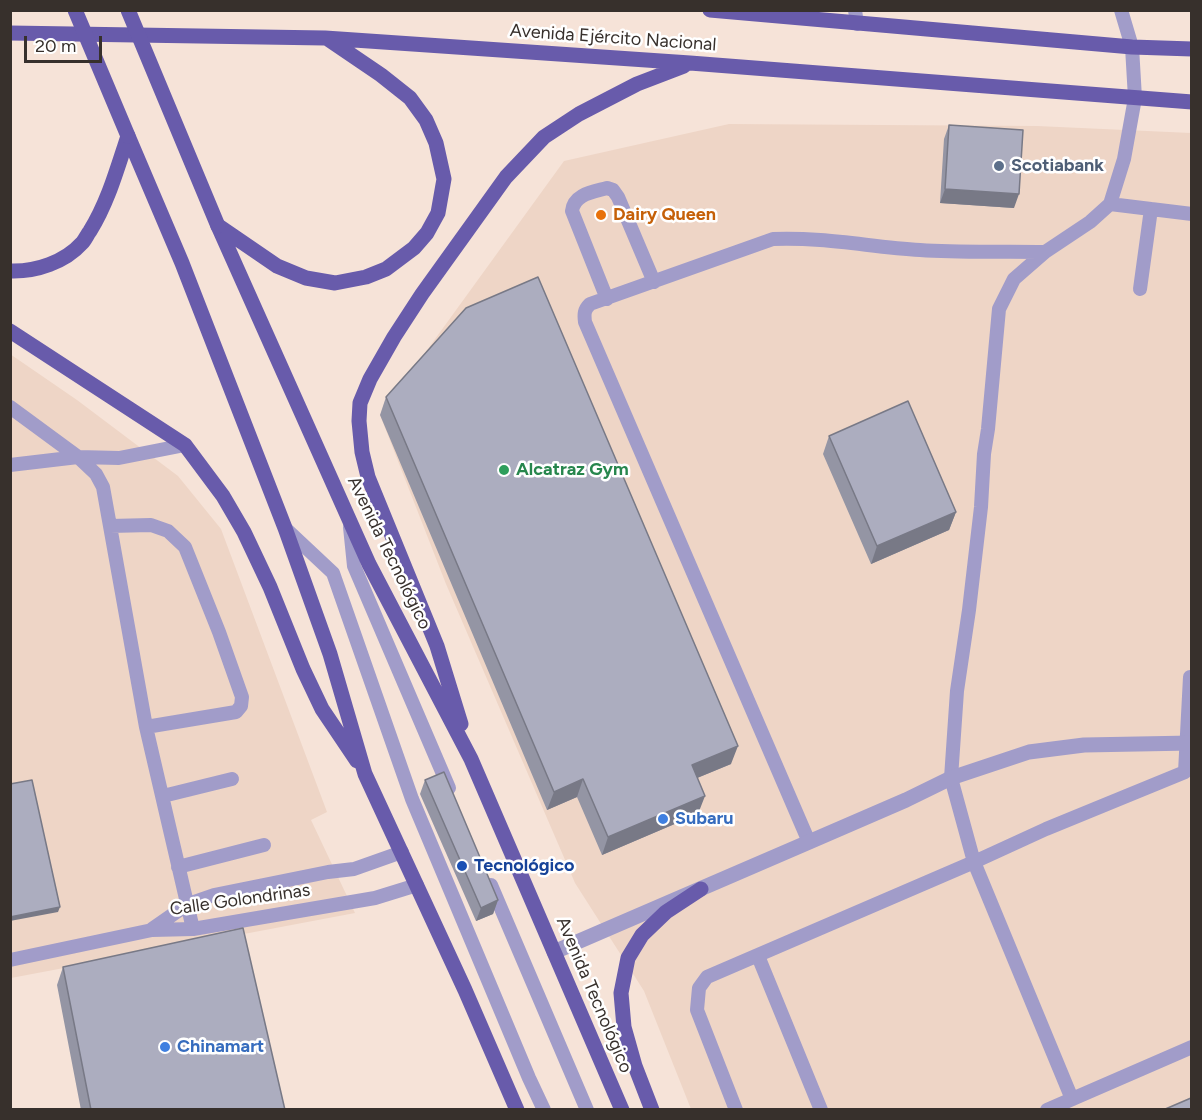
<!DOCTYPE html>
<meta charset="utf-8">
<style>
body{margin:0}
#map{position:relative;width:1202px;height:1120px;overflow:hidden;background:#f6e3d8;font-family:Figtree,sans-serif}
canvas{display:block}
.frame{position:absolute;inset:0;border:12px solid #37302c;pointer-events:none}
.scale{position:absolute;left:24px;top:36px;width:78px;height:27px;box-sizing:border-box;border:3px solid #37302c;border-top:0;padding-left:8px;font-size:18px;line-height:21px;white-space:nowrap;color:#37302c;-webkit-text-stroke:4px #fff;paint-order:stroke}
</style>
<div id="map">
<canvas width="1202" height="1120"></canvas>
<div class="frame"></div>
<div class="scale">20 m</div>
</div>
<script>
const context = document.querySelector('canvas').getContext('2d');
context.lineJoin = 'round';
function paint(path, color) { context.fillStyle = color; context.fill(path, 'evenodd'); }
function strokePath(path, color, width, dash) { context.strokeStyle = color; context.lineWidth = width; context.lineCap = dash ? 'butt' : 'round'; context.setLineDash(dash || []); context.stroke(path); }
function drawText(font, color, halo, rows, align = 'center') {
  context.font = font + ' Figtree,sans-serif'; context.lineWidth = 5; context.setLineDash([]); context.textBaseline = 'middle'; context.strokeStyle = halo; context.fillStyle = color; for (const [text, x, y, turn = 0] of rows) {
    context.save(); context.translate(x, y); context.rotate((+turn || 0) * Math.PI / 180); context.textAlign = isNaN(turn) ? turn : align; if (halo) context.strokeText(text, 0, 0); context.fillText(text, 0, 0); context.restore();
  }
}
const built = new Path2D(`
 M 729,124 L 1037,126 L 1191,133 L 1191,1109 L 691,1109 L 644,991 L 575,883 L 446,584 L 380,415 L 564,161 Z
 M 10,354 L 77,400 L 178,476 L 221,529 L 327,812 L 311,820 L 355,913 L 11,978 Z`);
const lane = new Path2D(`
 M 855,10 L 857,24
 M 1110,204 L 1192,214
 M 1140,289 L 1151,209
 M 607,299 L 572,211 C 574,194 593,192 607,188 L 613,190 L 618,197 L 654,282
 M 10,407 L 78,457
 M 185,445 L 119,458 L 78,457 L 96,474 L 103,487 L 146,727 L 193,929
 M 10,465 L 78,457
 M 110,526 L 151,525 L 168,531 L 185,547 L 219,632 L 242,697 L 241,706 L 236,712 L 146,727
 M 350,527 L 354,566 L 449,788
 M 285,528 L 333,573 L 412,799 L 529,1078 L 544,1110
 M 163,796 L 232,779
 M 809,842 L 585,322 C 584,314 584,310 590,304 L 773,239 C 825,237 870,247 920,250 C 962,253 1004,251 1045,252
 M 178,867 L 264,845
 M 491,885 L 587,1110
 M 152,929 L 188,904 L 214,895 L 328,872 L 354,869 L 402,852
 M 758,956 L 821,1110
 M 10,960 L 152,930 L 193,929 L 375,898 L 417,885
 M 1072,1099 L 974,862 L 951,778 L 957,691 L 969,610 L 981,507 L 984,454 L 988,429 L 999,309 L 1014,279 L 1045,252 L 1090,222 L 1110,204 L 1124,159 L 1135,98 L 1132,47 L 1121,10
 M 736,1110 L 697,1010 L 699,988 L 707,977 L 974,862 L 1046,829 L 1185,772 L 1190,677
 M 1047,1110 L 1192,1047`);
const street = new Path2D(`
 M 554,952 L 809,842 L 906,800 L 951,778 L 1029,752 L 1084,745 L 1192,743`);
const primary = new Path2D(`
 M 710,10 L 1132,47 L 1192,49
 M 10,33 L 325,38 L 690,63 L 1192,102
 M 128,136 L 182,263 L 285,528 L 330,654 L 365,774 L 465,990 L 517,1110
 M 218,226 L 369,564 L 471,759 L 622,1110
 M 220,227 L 277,266 L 306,278 L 335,283 L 366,277 L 386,269 L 414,248 L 427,233 L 438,213 L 444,179 L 436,143 L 426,120 L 410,98 L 381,75 L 328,39
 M 10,271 C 36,272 65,262 82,243 C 85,240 87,235 90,231 C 108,202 117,169 128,136
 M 10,331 L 185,445 L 223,496 L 244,532 L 270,587 L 303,669 L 322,709 L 357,761
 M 461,724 L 437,646 L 368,477 L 362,452 L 359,421 L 360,403 L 370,379 L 394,337 L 422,294 L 506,177 L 544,137 L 579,114 L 637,84 L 684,66
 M 652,1110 L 635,1066 L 624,1027 L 621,993 L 628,958 L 642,935 L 666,912 L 701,889`);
const primaryBridge = new Path2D(`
 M 75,10 L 128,136
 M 128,10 L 218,226`);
const wall = new Path2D(`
 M 949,125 L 1014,208 L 940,203 L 944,139 Z
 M 386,397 L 731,764 L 697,778 L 698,814 L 602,855 L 577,797 L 547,810 L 380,415 Z
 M 829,436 L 956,512 L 949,530 L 871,564 L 823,454 Z
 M 425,780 L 498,900 L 493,914 L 476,921 L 420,794 Z
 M 63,967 L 285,1110 L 81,1110 L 57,985 Z`);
const shadedWall = new Path2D(`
 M 945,189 L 1019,194 L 1014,208 L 940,203 Z
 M 956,512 L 949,530 L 871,564 L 877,546 Z
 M 738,746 L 731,764 L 685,783 L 692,765 Z
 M 583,779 L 577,797 L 547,810 L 554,792 Z
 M 705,796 L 698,814 L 602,855 L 608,837 Z
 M 498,900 L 493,914 L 476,921 L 481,908 Z
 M 60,907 L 58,912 L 10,921 L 10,917 Z`);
const building = new Path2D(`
 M 949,125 L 1023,130 L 1019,194 L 945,189 Z
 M 538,277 L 738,746 L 692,765 L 705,796 L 608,837 L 583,779 L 554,792 L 386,397 L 466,308 Z
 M 908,401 L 956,512 L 877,546 L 829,436 Z
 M 444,772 L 498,900 L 481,908 L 425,780 Z
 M 32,780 L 60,907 L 10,917 L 10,784 Z
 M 243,928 L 285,1110 L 91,1110 L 63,967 Z
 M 1191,1098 L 1191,1110 L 1163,1110 Z`);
const markers = [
 [999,166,6,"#5c6f8a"],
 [601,215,6,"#e8710a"],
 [504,470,6,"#2e9e5b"],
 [663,819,6,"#3f7fe0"],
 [462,866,6,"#1a4fb4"],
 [165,1047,6,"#3f7fe0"]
];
const streetNames = [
 ["Avenida Ejército Nacional",613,38,4],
 ["Avenida Tecnológico",389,553,64],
 ["Calle Golondrinas",240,900,-8],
 ["Avenida Tecnológico",594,995,67]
];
const serviceNames = [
 ["Scotiabank",1011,166]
];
const foodNames = [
 ["Dairy Queen",613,215]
];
const leisureNames = [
 ["Alcatraz Gym",516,470]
];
const shopNames = [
 ["Subaru",675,819],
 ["Chinamart",177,1047]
];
const transitNames = [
 ["Tecnológico",474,866]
];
paint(built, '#eed5c6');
strokePath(lane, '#a19cc9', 14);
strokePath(street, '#a19cc9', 15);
strokePath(primary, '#685bab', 15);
strokePath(primaryBridge, '#685bab', 15);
paint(wall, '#9495a4');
paint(shadedWall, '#787986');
paint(building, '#acadbf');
strokePath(building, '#787986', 1.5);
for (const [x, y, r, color] of markers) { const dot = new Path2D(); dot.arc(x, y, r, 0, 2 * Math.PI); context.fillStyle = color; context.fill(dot); strokePath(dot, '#fff', 2); }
drawText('18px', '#37302c', '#fff', streetNames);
drawText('bold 18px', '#4e5e75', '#fff', serviceNames, 'left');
drawText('bold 18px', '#c56008', '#fff', foodNames, 'left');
drawText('bold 18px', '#27864d', '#fff', leisureNames, 'left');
drawText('bold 18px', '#366cbe', '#fff', shopNames, 'left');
drawText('bold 18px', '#164399', '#fff', transitNames, 'left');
</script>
